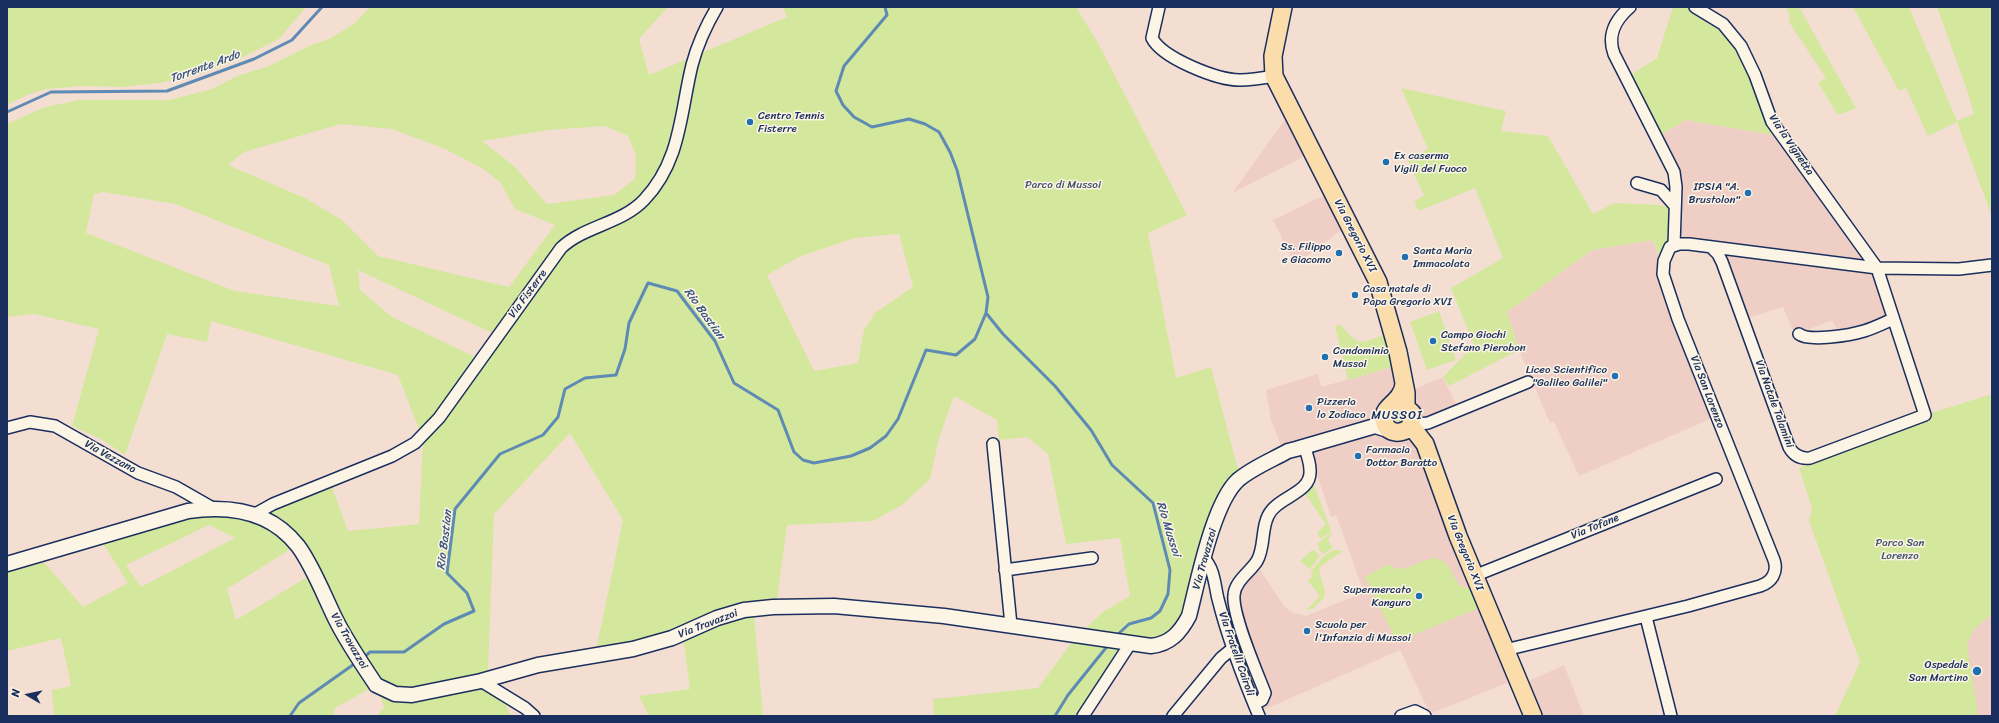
<!DOCTYPE html>
<style>
body{margin:0}
#map{position:relative;width:1999px;height:723px;overflow:hidden;background:#f4ded2;font-family:Sriracha,sans-serif}
canvas{display:block}
.frame{position:absolute;inset:0;border:8px solid #1b2f5e;pointer-events:none}
.north{position:absolute;left:8px;top:675px;width:40px;height:40px;-webkit-text-stroke:3px #fcf5e5;paint-order:stroke;rotate:279deg;font-size:11px;font-weight:700;line-height:16px;text-align:center;color:#1b2f5e}
.north::after{content:'';display:block;margin:auto;width:14px;height:18px;background:#1b2f5e;clip-path:polygon(50% 0,100% 100%,50% 72%,0 100%)}
</style>
<div id="map">
<canvas width="1999" height="723"></canvas>
<div class="frame"></div>
<div class="north">N</div>
</div>
<script>
const context = document.querySelector('canvas').getContext('2d');
context.lineJoin = 'round';
function paint(path, color) { context.fillStyle = color; context.fill(path, 'evenodd'); }
function strokePath(path, color, width, dash) { context.strokeStyle = color; context.lineWidth = width; context.lineCap = dash ? 'butt' : 'round'; context.setLineDash(dash || []); context.stroke(path); }
function drawText(font, color, halo, rows, align = 'center') {
  context.font = font + ' Sriracha,sans-serif'; context.lineWidth = 3; context.setLineDash([]); context.textBaseline = 'middle'; context.strokeStyle = halo; context.fillStyle = color; for (const [text, x, y, turn = 0] of rows) {
    context.save(); context.translate(x, y); context.rotate((+turn || 0) * Math.PI / 180); context.textAlign = isNaN(turn) ? turn : align; if (halo) context.strokeText(text, 0, 0); context.fillText(text, 0, 0); context.restore();
  }
}
const built = new Path2D(`
 M 1290,113 L 1311,153 L 1232,193 Z
 M 1686,120 L 1774,135 L 1876,264 L 1894,321 L 1841,338 L 1832,320 L 1795,335 L 1783,307 L 1741,320 L 1715,245 L 1677,242 L 1676,209 L 1660,135 Z
 M 1331,192 L 1349,224 L 1295,265 L 1273,220 Z
 M 1653,240 L 1715,417 L 1579,476 L 1554,422 L 1550,423 L 1519,350 L 1507,312 L 1592,250 Z
 M 1401,365 L 1407,392 L 1443,377 L 1460,412 L 1418,428 L 1519,678 L 1430,714 L 1400,650 L 1259,712 L 1222,602 L 1254,561 L 1285,607 L 1294,613 L 1306,616 L 1365,592 L 1359,579 L 1336,515 L 1331,517 L 1308,447 L 1285,455 L 1271,420 L 1266,390 L 1318,374 L 1321,387 Z
 M 1992,614 L 1992,716 L 1968,716 L 1960,647 L 1973,630 Z
 M 1564,665 L 1584,716 L 1536,716 L 1522,684 Z`);
const green = new Path2D(`
 M 7,7 L 306,7 L 279,39 L 241,58 L 200,74 L 159,83 L 123,87 L 80,86 L 47,89 L 29,94 L 7,105 Z
 M 370,7 L 668,7 L 639,39 L 649,75 L 787,17 L 783,7 L 1076,7 L 1098,43 L 1187,215 L 1148,233 L 1176,378 L 1211,367 L 1237,466 L 1244,474 L 1230,484 L 1191,598 L 1174,635 L 1126,645 L 1081,716 L 934,716 L 933,699 L 1038,688 L 1076,637 L 1103,612 L 1130,596 L 1120,538 L 1066,544 L 1048,454 L 1027,437 L 999,440 L 997,420 L 954,396 L 939,438 L 930,479 L 902,505 L 873,521 L 787,525 L 777,600 L 753,604 L 763,716 L 649,716 L 639,696 L 690,689 L 682,629 L 674,633 L 596,651 L 623,520 L 570,433 L 494,514 L 488,670 L 511,716 L 377,716 L 384,707 L 376,685 L 335,708 L 333,716 L 54,716 L 52,690 L 71,686 L 61,638 L 7,651 L 7,569 L 40,558 L 83,607 L 128,583 L 102,542 L 206,511 L 248,519 L 332,487 L 348,531 L 419,524 L 423,440 L 398,375 L 211,321 L 207,342 L 167,334 L 125,455 L 101,439 L 72,426 L 99,329 L 34,314 L 7,317 L 7,124 L 45,107 L 79,100 L 169,100 L 212,89 L 237,76 L 269,66 L 309,46 L 331,38 L 354,24 ZM 341,124 L 392,129 L 443,148 L 482,168 L 500,182 L 515,209 L 555,225 L 509,287 L 378,256 L 342,220 L 305,198 L 228,165 L 244,152 ZM 605,126 L 628,136 L 636,155 L 635,179 L 614,195 L 547,204 L 514,166 L 482,141 L 548,130 ZM 103,192 L 175,204 L 329,265 L 339,306 L 235,291 L 86,233 L 94,194 ZM 899,234 L 913,287 L 875,313 L 864,330 L 858,363 L 814,371 L 767,275 L 801,256 L 855,238 ZM 358,270 L 492,333 L 475,357 L 392,317 L 360,290 ZM 209,525 L 235,538 L 141,587 L 126,565 ZM 294,547 L 309,576 L 236,620 L 227,589 Z
 M 1673,7 L 1710,7 L 1707,15 L 1738,44 L 1774,135 L 1686,120 L 1660,135 L 1629,76 L 1657,58 Z
 M 1785,7 L 1799,7 L 1856,108 L 1838,115 L 1818,83 L 1826,78 L 1789,22 L 1789,12 Z
 M 1853,7 L 1909,7 L 1957,121 L 1974,114 L 1967,90 L 1937,7 L 1992,7 L 1992,217 L 1957,122 L 1928,136 L 1906,88 L 1899,91 Z
 M 1401,88 L 1506,111 L 1501,131 L 1548,136 L 1593,214 L 1614,203 L 1659,205 L 1676,209 L 1677,242 L 1661,261 L 1653,240 L 1592,250 L 1507,312 L 1519,350 L 1449,386 L 1443,377 L 1474,345 L 1451,288 L 1503,258 L 1475,188 L 1419,211 L 1414,202 L 1424,195 L 1407,159 L 1428,149 Z
 M 1439,311 L 1456,360 L 1427,370 L 1410,322 Z
 M 1341,325 C 1360,348 1359,343 1387,334 L 1395,366 L 1348,380 L 1335,326 Z
 M 1992,394 L 1992,614 L 1973,630 L 1967,645 L 1978,716 L 1835,716 L 1860,662 L 1809,521 L 1812,508 L 1799,468 L 1925,415 Z
 M 1398,410 L 1407,419 L 1397,427 L 1390,416 Z
 M 1313,482 L 1331,531 L 1321,539 L 1317,533 L 1326,524 L 1305,494 Z
 M 1332,532 L 1328,541 L 1333,548 L 1323,554 L 1318,549 L 1320,548 L 1317,544 Z
 M 1312,550 L 1315,551 L 1320,556 L 1310,569 L 1300,561 Z
 M 1333,550 L 1343,551 L 1320,567 C 1317,577 1328,586 1324,598 L 1315,606 L 1316,608 L 1306,610 L 1320,596 L 1308,581 L 1312,577 L 1311,571 L 1324,556 Z
 M 1435,558 L 1445,562 L 1460,586 L 1484,593 L 1489,604 L 1403,639 L 1395,638 L 1365,577 L 1388,564 C 1404,577 1418,559 1435,558 Z`);
const stream = new Path2D(`
 M 7,112 L 51,92 L 167,91 L 254,59 L 292,40 L 322,7
 M 986,313 L 1003,334 L 1055,386 L 1091,430 L 1112,465 L 1153,503 L 1170,570 L 1168,594 L 1160,611 L 1151,618 L 1129,624 L 1115,637
 M 363,658 L 370,652 L 404,652 L 444,624 L 474,611 L 467,593 L 447,573 L 455,509 L 500,454 L 543,435 L 558,417 L 565,389 L 585,378 L 616,375 L 625,349 L 629,323 L 648,283 L 677,291 L 715,341 L 734,383 L 778,410 L 794,452 L 803,460 L 814,463 L 851,456 L 870,448 L 886,436 L 898,419 L 926,350 L 956,355 L 975,339 L 986,313 L 988,297 L 957,170 L 950,152 L 939,132 L 925,124 L 909,119 L 872,127 L 854,117 L 843,105 L 836,91 L 844,66 L 887,15 L 885,7
 M 290,716 L 299,703 L 357,662
 M 1055,716 L 1068,695 L 1109,644`);
const minor = new Path2D(`
 M 1159,7 L 1152,38 C 1162,58 1217,80 1240,80 C 1251,80 1263,78 1274,76
 M 1630,7 C 1615,20 1607,35 1614,54 L 1674,172 L 1676,187 L 1674,245
 M 1695,7 L 1723,24 L 1741,46 L 1755,75 L 1772,122 L 1877,268 L 1925,415 L 1810,458 C 1801,459 1794,456 1789,447 L 1722,262 L 1718,254 L 1711,247
 M 1637,183 L 1661,190 L 1675,206
 M 1799,334 C 1809,342 1851,335 1864,331 C 1874,328 1884,323 1893,319
 M 1411,425 L 1428,423 L 1528,382
 M 7,428 L 30,422 L 55,426 L 138,473 L 176,487 L 211,507
 M 993,444 L 1011,625
 M 255,514 L 273,504 L 392,456 L 415,443 L 439,418 L 561,248 C 584,226 621,224 644,200 C 681,161 680,114 692,65 C 697,46 707,24 717,7
 M 1204,559 C 1214,567 1215,587 1218,599 C 1228,639 1243,678 1259,716
 M 1005,570 L 1092,558
 M 1474,576 L 1716,479
 M 1646,617 L 1671,716
 M 1505,650 L 1688,606 L 1760,586 C 1772,582 1778,572 1774,560 L 1678,319 L 1663,274 L 1664,261 L 1670,247 L 1679,244 L 1689,244 L 1877,268 L 1959,269 L 1992,265
 M 481,681 L 525,708 L 534,716
 M 1254,704 L 1262,700 L 1265,693 C 1257,672 1232,615 1234,595 C 1235,581 1250,572 1257,561 C 1265,547 1261,530 1268,516 C 1277,496 1312,494 1310,470 C 1310,462 1307,454 1304,446
 M 1083,716 L 1130,644
 M 1173,716 L 1221,658 L 1232,649
 M 1401,716 L 1415,711 L 1425,716`);
const tertiary = new Path2D(`
 M 7,564 L 188,511 C 229,505 271,511 298,546 C 313,566 325,598 336,620 C 347,642 362,664 376,685 L 395,694 L 412,695 L 481,681 L 538,665 L 633,649 L 672,638 L 717,618 L 744,610 L 773,607 L 834,606 L 944,616 L 1151,646 C 1170,644 1180,633 1189,616 C 1198,581 1213,503 1238,480 C 1252,468 1272,460 1288,451 L 1296,449 L 1375,426 L 1391,431`);
const primary = new Path2D(`
 M 1283,7 L 1273,56 L 1274,76 L 1378,282 L 1398,352 L 1406,393 L 1406,406
 M 1393,405 L 1402,404 L 1412,413 L 1411,426 C 1402,436 1384,434 1384,418 C 1383,406 1402,402 1404,384
 M 1411,426 L 1425,444 L 1458,536 L 1533,716`);
const markers = [
 [750,122,4,"#1f6fb2"],
 [1386,162,4,"#1f6fb2"],
 [1748,193,4,"#1f6fb2"],
 [1339,253,4,"#1f6fb2"],
 [1405,257,4,"#1f6fb2"],
 [1355,295,4,"#1f6fb2"],
 [1433,341,4,"#1f6fb2"],
 [1325,357,4,"#1f6fb2"],
 [1615,376,4,"#1f6fb2"],
 [1309,408,4,"#1f6fb2"],
 [1358,456,4,"#1f6fb2"],
 [1419,596,4,"#1f6fb2"],
 [1307,631,4,"#1f6fb2"],
 [1977,671,5,"#1f6fb2"]
];
const poiNames = [
 ["Centro Tennis",758,116],
 ["Fisterre",758,129],
 ["Ex caserma",1394,156],
 ["Vigili del Fuoco",1394,169],
 ["IPSIA \"A.",1740,187,"right"],
 ["Brustolon\"",1740,200,"right"],
 ["Ss. Filippo",1331,247,"right"],
 ["e Giacomo",1331,260,"right"],
 ["Santa Maria",1413,251],
 ["Immacolata",1413,264],
 ["Casa natale di",1363,289],
 ["Papa Gregorio XVI",1363,302],
 ["Campo Giochi",1441,335],
 ["Stefano Pierobon",1441,348],
 ["Condominio",1333,351],
 ["Mussoi",1333,364],
 ["Liceo Scientifico",1607,370,"right"],
 ["\"Galileo Galilei\"",1607,383,"right"],
 ["Pizzeria",1317,402],
 ["lo Zodiaco",1317,415],
 ["Farmacia",1366,450],
 ["Dottor Baratto",1366,463],
 ["Supermercato",1411,590,"right"],
 ["Kanguro",1411,603,"right"],
 ["Scuola per",1315,625],
 ["l'Infanzia di Mussoi",1315,638],
 ["Ospedale",1968,665,"right"],
 ["San Martino",1968,678,"right"]
];
const streetNames = [
 ["Via la Vignetta",1791,145,56],
 ["Via Gregorio XVI",1355,236,63],
 ["Via Fisterre",528,294,-54],
 ["Via San Lorenzo",1707,392,69],
 ["Via Natale Talamini",1774,404,70],
 ["Via Vezzano",110,457,29],
 ["Via Tofane",1595,527,-22],
 ["Via Gregorio XVI",1465,553,68],
 ["Via Travazzoi",1205,559,-74],
 ["Via Travazzoi",708,624,-21],
 ["Via Travazzoi",349,641,60],
 ["Via Fratelli Cairoli",1236,654,71]
];
const parkNames = [
 ["Parco di Mussoi",1063,185],
 ["Parco San",1900,543],
 ["Lorenzo",1900,556]
];
const waterNames = [
 ["Torrente Ardo",205,67,-20],
 ["Rio Bastian",704,314,54],
 ["Rio Mussoi",1168,529,73],
 ["Rio Bastian",445,540,-83]
];
const neighbourhoodNames = [
 ["MUSSOI",1397,416]
];
paint(built, '#efcec5');
paint(green, '#d3e89d');
strokePath(stream, '#5f8ab4', 3);
strokePath(minor, '#1b2f5e', 14);
strokePath(tertiary, '#1b2f5e', 17);
strokePath(primary, '#1b2f5e', 20);
strokePath(minor, '#fcf5e5', 11);
strokePath(tertiary, '#fcf5e5', 14);
strokePath(primary, '#fbddab', 17);
for (const [x, y, r, color] of markers) { const dot = new Path2D(); dot.arc(x, y, r, 0, 2 * Math.PI); context.fillStyle = color; context.fill(dot); strokePath(dot, '#fcf5e5', 1.5); }
drawText('11px', '#1b2f5e', '#fcf5e5', poiNames, 'left');
drawText('11px', '#1b2f5e', '#fcf5e5', streetNames);
drawText('11px', '#40546b', '#fcf5e5', parkNames);
drawText('italic 12px', '#385582', '#fcf5e5', waterNames);
context.letterSpacing = '1px';
drawText('12px', '#1b2f5e', '#fcf5e5', neighbourhoodNames);
context.letterSpacing = '0px';
</script>
